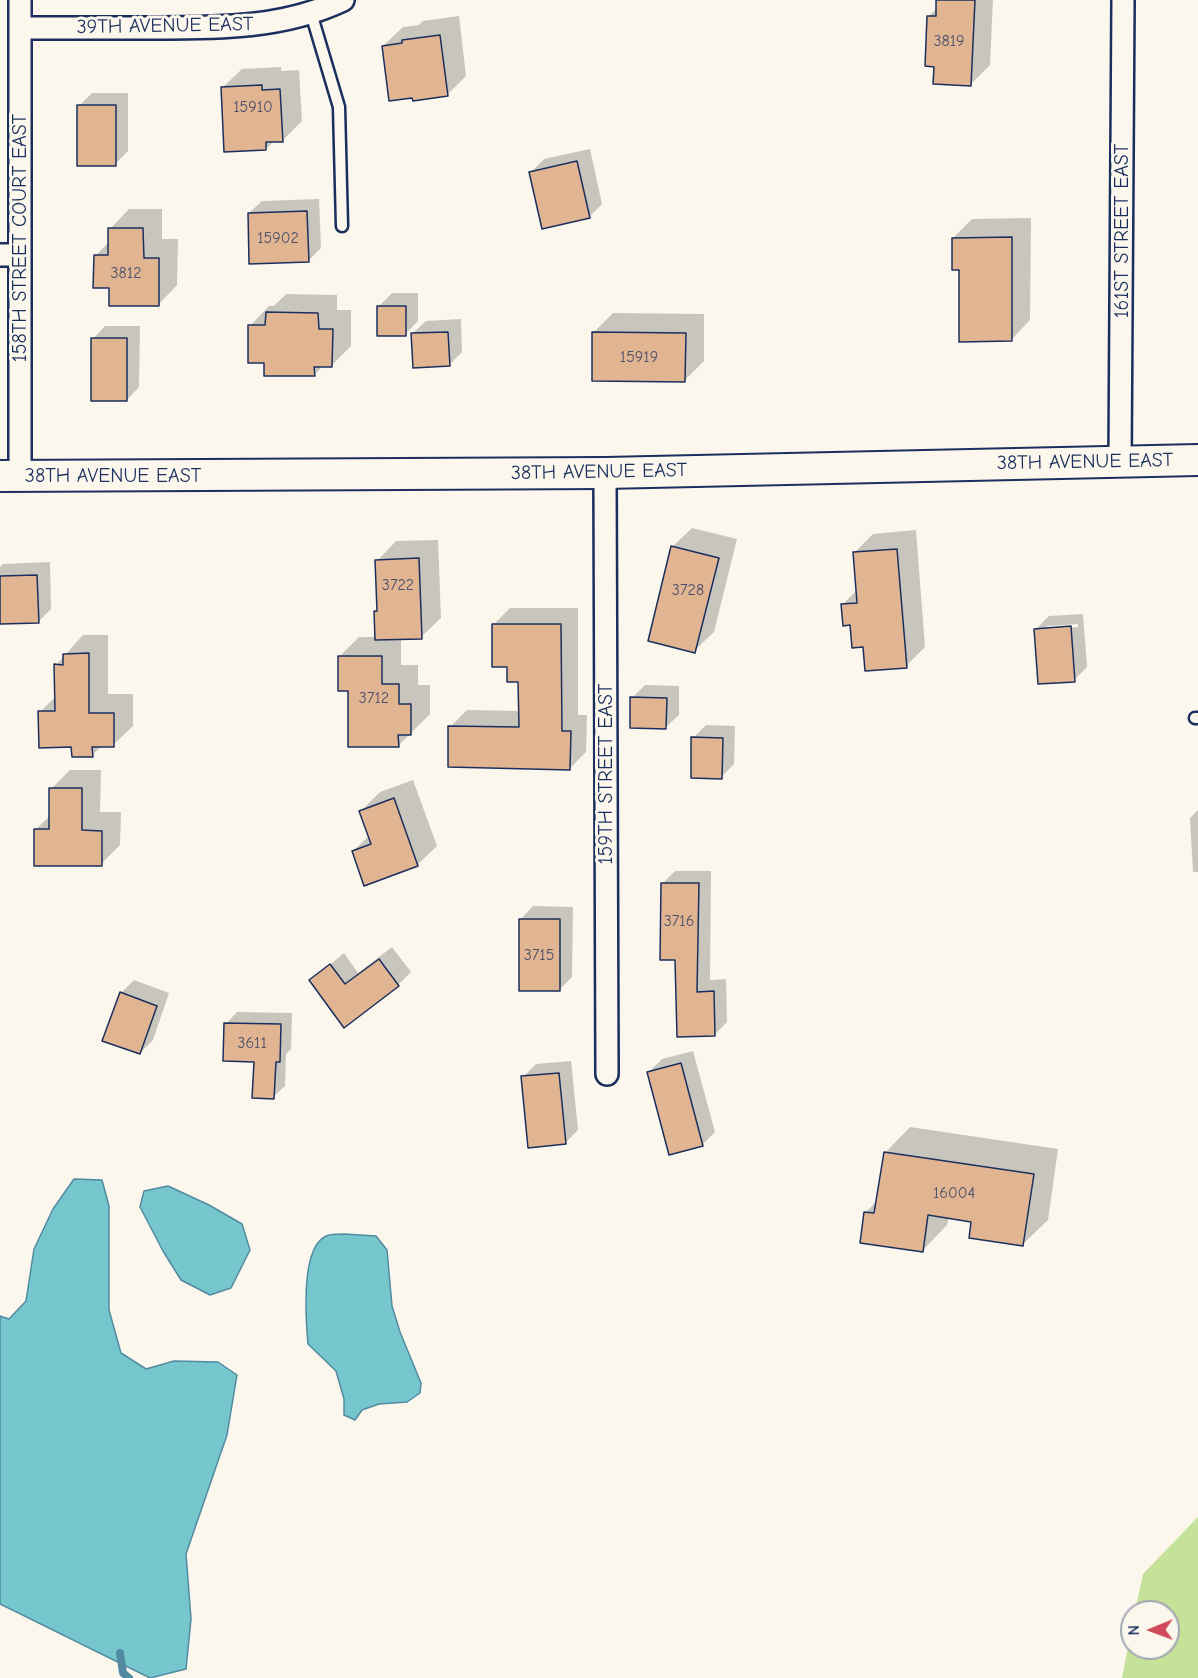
<!DOCTYPE html>
<style>
body{margin:0}
#map{position:relative;width:1198px;height:1678px;overflow:hidden;background:#fbf7ec;font-family:"Comic Neue",sans-serif}
canvas{display:block}
.north{position:absolute;left:1120px;top:1600px;width:60px;height:60px;box-sizing:border-box;background:#fbf7ec;border:2px solid #a1a7b3;border-radius:50%;rotate:269deg;font-size:16px;font-weight:700;line-height:24px;text-align:center;color:#1b2f5e}
.north::after{content:'';display:block;margin:auto;width:21px;height:27px;background:#d1495b;clip-path:polygon(50% 0,100% 100%,50% 72%,0 100%)}
</style>
<div id="map">
<canvas width="1198" height="1678"></canvas>
<div class="north">N</div>
</div>
<script>
const context = document.querySelector('canvas').getContext('2d');
context.lineJoin = 'round';
function paint(path, color) { context.fillStyle = color; context.fill(path, 'evenodd'); }
function strokePath(path, color, width, dash) { context.strokeStyle = color; context.lineWidth = width; context.lineCap = dash ? 'butt' : 'round'; context.setLineDash(dash || []); context.stroke(path); }
function drawText(font, color, halo, rows, align = 'center') {
  context.font = font + ' "Comic Neue",sans-serif'; context.lineWidth = 6; context.setLineDash([]); context.textBaseline = 'middle'; context.strokeStyle = halo; context.fillStyle = color; for (const [text, x, y, turn = 0] of rows) {
    context.save(); context.translate(x, y); context.rotate((+turn || 0) * Math.PI / 180); context.textAlign = isNaN(turn) ? turn : align; if (halo) context.strokeText(text, 0, 0); context.fillText(text, 0, 0); context.restore();
  }
}
const green = new Path2D(`
 M 1198,1517 L 1198,1678 L 1122,1678 L 1132,1626 L 1132,1648 L 1168,1648 L 1168,1612 L 1135,1612 L 1143,1574 Z`);
const water = new Path2D(`
 M 74,1179 L 102,1180 L 109,1206 L 109,1310 L 121,1353 L 146,1369 L 174,1361 L 218,1362 L 237,1375 L 227,1435 L 186,1554 L 191,1619 L 186,1669 L 150,1678 L 0,1604 L 0,1316 L 9,1319 L 26,1301 L 34,1249 L 53,1209 Z
 M 168,1186 L 209,1205 L 242,1224 L 250,1250 L 231,1288 L 210,1295 L 181,1280 L 163,1251 L 140,1207 L 144,1191 Z
 M 344,1234 L 376,1236 L 387,1250 L 392,1306 L 400,1332 L 421,1383 L 420,1393 L 407,1402 L 379,1404 L 362,1410 L 355,1420 L 344,1415 L 344,1399 L 336,1371 L 308,1344 C 306,1321 300,1248 326,1236 C 330,1234 339,1234 344,1234 Z`);
const shadow = new Path2D(`
 M 938,0 L 993,0 L 990,65 L 970,85 L 936,65 L 929,16 L 937,8 Z
 M 459,16 L 466,76 L 447,95 L 383,46 L 403,27 L 419,25 L 423,21 Z
 M 281,67 L 281,71 L 299,70 L 302,121 L 283,140 L 274,141 L 266,149 L 222,88 L 242,69 Z
 M 92,93 L 128,93 L 128,151 L 115,164 L 79,106 Z
 M 590,149 L 602,204 L 589,217 L 531,172 L 544,159 Z
 M 319,199 L 321,248 L 308,261 L 249,213 L 262,201 Z
 M 129,209 L 162,209 L 162,239 L 178,239 L 177,285 L 158,305 L 111,286 L 95,256 L 110,241 L 110,229 Z
 M 1031,218 L 1030,320 L 1011,340 L 960,268 L 953,238 L 972,219 Z
 M 392,293 L 418,293 L 418,321 L 405,334 L 379,306 Z
 M 286,294 L 337,295 L 337,310 L 351,310 L 351,346 L 332,365 L 324,365 L 314,375 L 266,361 L 250,326 L 269,306 L 274,306 Z
 M 613,313 L 704,314 L 704,361 L 684,381 L 594,332 Z
 M 461,319 L 462,352 L 449,365 L 413,333 L 426,321 Z
 M 105,326 L 140,326 L 139,387 L 127,400 L 93,339 Z
 M 692,528 L 737,539 L 714,632 L 694,651 L 672,547 Z
 M 916,530 L 925,647 L 906,666 L 864,646 L 843,604 L 857,590 L 854,553 L 873,534 Z
 M 438,540 L 441,618 L 421,637 L 401,638 L 401,665 L 418,665 L 418,685 L 430,685 L 430,714 L 398,746 L 349,690 L 339,657 L 359,637 L 377,637 L 375,611 L 378,608 L 377,561 L 396,541 Z
 M 50,562 L 51,609 L 38,622 L 0,623 L 0,567 L 3,564 Z
 M 510,608 L 578,608 L 578,715 L 587,715 L 586,752 L 569,769 L 450,727 L 467,710 L 520,711 L 520,680 L 493,625 Z
 M 1083,614 L 1087,667 L 1074,680 L 1036,629 L 1049,616 ZM 1078,624 L 1078,627 L 1047,629 L 1047,626 Z
 M 83,635 L 108,635 L 108,694 L 133,694 L 133,726 L 113,745 L 102,746 L 92,755 L 73,746 L 40,712 L 56,696 L 56,665 Z
 M 645,685 L 679,686 L 679,715 L 666,727 L 632,698 Z
 M 706,725 L 735,726 L 734,764 L 721,777 L 693,738 Z
 M 70,770 L 101,770 L 100,812 L 121,812 L 120,845 L 101,864 L 35,830 L 51,815 L 51,789 Z
 M 413,780 L 437,846 L 417,865 L 353,851 L 370,835 L 361,811 L 380,792 Z
 M 1198,810 L 1198,872 L 1193,872 L 1190,818 Z
 M 675,871 L 711,871 L 710,980 L 726,979 L 727,1022 L 714,1035 L 677,958 L 663,883 Z
 M 533,906 L 573,907 L 572,977 L 559,990 L 521,919 Z
 M 392,947 L 411,972 L 398,985 L 345,1025 L 311,981 L 344,953 L 358,973 Z
 M 134,980 L 169,993 L 153,1040 L 140,1053 L 121,993 Z
 M 237,1012 L 292,1013 L 291,1049 L 286,1054 L 285,1086 L 273,1097 L 256,1060 L 226,1024 Z
 M 693,1051 L 715,1132 L 702,1145 L 649,1072 L 662,1059 Z
 M 571,1061 L 578,1130 L 565,1143 L 523,1077 L 536,1064 Z
 M 910,1127 L 1058,1149 L 1048,1220 L 1022,1245 L 973,1221 L 949,1217 L 947,1225 L 922,1251 L 865,1213 L 878,1200 L 885,1153 Z`);
const stream = new Path2D(`
 M 120,1653 L 123,1673 L 129,1678`);
const building = new Path2D(`
 M 936,0 L 975,0 L 971,86 L 933,84 L 934,67 L 925,66 L 927,16 L 936,16 Z
 M 440,35 L 448,96 L 413,101 L 412,98 L 389,101 L 382,46 L 402,43 L 402,40 Z
 M 262,85 L 262,90 L 280,89 L 283,142 L 266,142 L 266,150 L 224,152 L 221,87 Z
 M 77,105 L 116,105 L 116,166 L 77,166 Z
 M 577,161 L 590,218 L 542,229 L 529,172 Z
 M 307,211 L 309,262 L 249,264 L 248,213 Z
 M 108,228 L 143,228 L 144,258 L 159,258 L 159,306 L 109,306 L 109,288 L 93,288 L 94,255 L 108,255 Z
 M 1012,237 L 1012,341 L 959,342 L 959,270 L 952,270 L 952,238 Z
 M 377,306 L 406,306 L 406,336 L 377,336 Z
 M 266,312 L 318,313 L 319,329 L 333,329 L 332,367 L 314,367 L 315,376 L 264,376 L 264,363 L 248,363 L 248,325 L 265,325 Z
 M 448,332 L 450,366 L 413,368 L 411,333 Z
 M 592,332 L 686,333 L 685,382 L 592,381 Z
 M 91,338 L 127,338 L 127,401 L 91,401 Z
 M 671,546 L 719,558 L 695,653 L 648,641 Z
 M 897,549 L 907,668 L 865,671 L 863,647 L 852,648 L 850,625 L 843,626 L 841,604 L 857,603 L 853,552 Z
 M 419,558 L 422,639 L 375,640 L 374,611 L 377,611 L 375,560 Z
 M 37,575 L 39,623 L 0,624 L 0,576 Z
 M 492,624 L 561,624 L 562,731 L 571,731 L 570,770 L 448,767 L 448,726 L 519,727 L 518,682 L 507,682 L 507,667 L 492,667 Z
 M 1071,626 L 1075,682 L 1038,684 L 1034,629 Z
 M 89,653 L 89,713 L 114,713 L 114,747 L 92,747 L 93,757 L 72,757 L 71,747 L 39,748 L 38,711 L 55,711 L 54,664 L 63,665 L 63,654 Z
 M 338,656 L 382,656 L 382,684 L 399,684 L 399,704 L 411,704 L 411,735 L 398,735 L 399,747 L 348,747 L 348,691 L 338,691 Z
 M 630,697 L 667,698 L 666,729 L 630,728 Z
 M 691,737 L 723,738 L 722,779 L 691,778 Z
 M 49,788 L 82,788 L 82,830 L 102,831 L 102,866 L 34,866 L 34,829 L 49,829 Z
 M 394,798 L 418,866 L 364,886 L 352,851 L 371,844 L 359,811 Z
 M 661,883 L 699,883 L 697,992 L 714,991 L 715,1036 L 677,1037 L 675,960 L 660,960 Z
 M 519,919 L 560,919 L 560,991 L 519,991 Z
 M 379,959 L 399,986 L 344,1028 L 309,980 L 330,964 L 345,984 Z
 M 120,992 L 157,1006 L 140,1054 L 102,1041 Z
 M 224,1023 L 281,1024 L 280,1062 L 276,1062 L 274,1099 L 252,1098 L 254,1062 L 223,1061 Z
 M 681,1063 L 703,1146 L 669,1155 L 647,1072 Z
 M 559,1073 L 566,1144 L 528,1148 L 521,1076 Z
 M 884,1152 L 1034,1174 L 1023,1246 L 969,1238 L 971,1222 L 928,1215 L 923,1252 L 860,1243 L 864,1212 L 874,1213 Z`);
const lane = new Path2D(`
 M 311,13 L 339,107 L 342,226
 M 1195,718 L 1198,718`);
const street = new Path2D(`
 M 20,0 L 20,476
 M 20,28 C 63,28 106,28 149,28 C 215,28 282,29 343,0
 M 0,255 L 20,255
 M 1120,461 L 1123,0
 M 605,473 L 607,1074`);
const secondary = new Path2D(`
 M 0,476 L 605,473 L 1198,460`);
const numberNames = [
 ["3819",949,41],
 ["15910",253,107],
 ["15902",278,238],
 ["3812",126,273],
 ["15919",639,357],
 ["3722",398,585],
 ["3728",688,590],
 ["3712",374,698],
 ["3716",679,921],
 ["3715",539,955],
 ["3611",252,1043],
 ["16004",954,1193]
];
const streetNames = [
 ["39TH AVENUE EAST",165,26,-1],
 ["161ST STREET EAST",1122,231,-90],
 ["158TH STREET COURT EAST",20,238,-90],
 ["38TH AVENUE EAST",1085,462,-1],
 ["38TH AVENUE EAST",599,472,-1],
 ["38TH AVENUE EAST",113,476],
 ["159TH STREET EAST",606,774,-90]
];
paint(green, '#c6e198');
paint(water, '#76c7cd');
strokePath(water, '#528aa1', 1.5);
paint(shadow, '#0003');
strokePath(stream, '#528aa1', 8);
paint(building, '#e1b592');
strokePath(building, '#1b2f5e', 1.5);
strokePath(lane, '#1b2f5e', 15);
strokePath(street, '#1b2f5e', 26);
strokePath(secondary, '#1b2f5e', 34);
strokePath(lane, '#fbf7ec', 10);
strokePath(street, '#fbf7ec', 21);
strokePath(secondary, '#fbf7ec', 30);
drawText('16px', '#4c506b', null, numberNames);
drawText('20px', '#1b2f5e', '#fbf7ec', streetNames);
</script>
